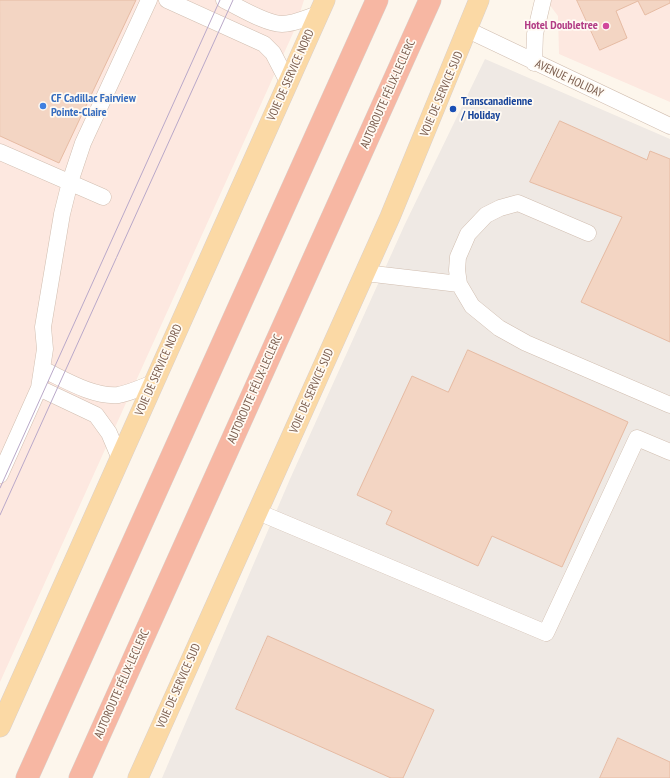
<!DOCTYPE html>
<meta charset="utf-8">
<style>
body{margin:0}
canvas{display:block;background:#fdf6ec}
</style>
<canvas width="670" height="778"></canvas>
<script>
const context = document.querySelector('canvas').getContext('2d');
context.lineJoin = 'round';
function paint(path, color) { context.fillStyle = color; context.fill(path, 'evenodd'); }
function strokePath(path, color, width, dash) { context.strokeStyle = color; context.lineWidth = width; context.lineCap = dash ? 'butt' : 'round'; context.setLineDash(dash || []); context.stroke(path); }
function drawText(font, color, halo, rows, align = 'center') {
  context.font = font + ' "PT Sans Narrow",sans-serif'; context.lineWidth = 3.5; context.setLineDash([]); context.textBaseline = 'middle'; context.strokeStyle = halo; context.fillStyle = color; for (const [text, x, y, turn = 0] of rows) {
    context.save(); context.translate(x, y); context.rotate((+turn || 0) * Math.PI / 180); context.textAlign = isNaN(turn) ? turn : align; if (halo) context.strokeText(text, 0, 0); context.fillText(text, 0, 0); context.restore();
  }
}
const commercial = new Path2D(`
 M 0,0 L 304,0 L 294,31 L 0,682 Z
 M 546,0 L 670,0 L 670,102 L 559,54 L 558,16 Z`);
const industrial = new Path2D(`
 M 485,59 L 670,139 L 670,778 L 162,778 L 290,479 L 405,224 Z`);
const building = new Path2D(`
 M 0,0 L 136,0 L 59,163 L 0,136 Z
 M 577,0 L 670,0 L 670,3 L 645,15 L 638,1 L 616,11 L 627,38 L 600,50 Z
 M 560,121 L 647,160 L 650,151 L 670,159 L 670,342 L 581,302 L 622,217 L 530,182 Z
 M 468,350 L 628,422 L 562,567 L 492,536 L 478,566 L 386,524 L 392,511 L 357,495 L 412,376 L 448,392 Z
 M 268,636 L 434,710 L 403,778 L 391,778 L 236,709 Z
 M 618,738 L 670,762 L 670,778 L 600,778 Z`);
const minor = new Path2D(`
 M 167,0 L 264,44 L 273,53 L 288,82
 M 224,0 C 239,7 266,24 282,24 C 294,24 306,18 318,14
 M 468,30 L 670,126
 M 534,63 L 535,34 L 543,0
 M 0,152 L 103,197
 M 588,233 L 518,203 L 500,208 L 486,215 L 468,234 L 458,257 L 457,270 L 459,284 L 472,306 L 499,328 L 526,343 L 670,405
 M 365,273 L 459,284
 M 42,369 C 64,379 92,397 118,395 C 130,393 142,387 153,383
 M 39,388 L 96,415 L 109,433 L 120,459
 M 0,475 L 39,388 L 45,349 L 43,327 L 62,214 L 70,182 L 83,143 L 149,0
 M 258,512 L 546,633 L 637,438 L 670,452`);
const major = new Path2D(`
 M 0,727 L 325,0
 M 138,778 L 390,217 L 479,0`);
const highway = new Path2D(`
 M 27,778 L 377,0
 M 80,778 L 430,0`);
const tram = new Path2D(`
 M 0,488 L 220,0
 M 0,515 L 233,0`);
const markers = [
 [606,26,4,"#d1479c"],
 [43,106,4,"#3f7fe0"],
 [453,109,4,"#1a4fb4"]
];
const hotelNames = [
 ["Hotel Doubletree",598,26]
];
const streetNames = [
 ["VOIE DE SERVICE NORD",291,75,-66],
 ["AVENUE HOLIDAY",569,79,25],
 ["AUTOROUTE FÉLIX-LECLERC",388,94,-66],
 ["VOIE DE SERVICE SUD",442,94,-67],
 ["VOIE DE SERVICE NORD",159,370,-66],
 ["AUTOROUTE FÉLIX-LECLERC",255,389,-66],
 ["VOIE DE SERVICE SUD",312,391,-66],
 ["AUTOROUTE FÉLIX-LECLERC",122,684,-66],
 ["VOIE DE SERVICE SUD",179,686,-66]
];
const shopNames = [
 ["CF Cadillac Fairview",51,99],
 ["Pointe-Claire",51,113]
];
const transitNames = [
 ["Transcanadienne",461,102],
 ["/ Holiday",461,116]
];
paint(commercial, '#fde8e0');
paint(industrial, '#efe9e4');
paint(building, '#f3d5c3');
strokePath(building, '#e6bba3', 1);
strokePath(minor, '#d1beb0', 17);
strokePath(major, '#dad1cd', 21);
strokePath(highway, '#dad1cd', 23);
strokePath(minor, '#fff', 16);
strokePath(major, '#fbd9a5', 20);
strokePath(highway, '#f7b7a3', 22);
strokePath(tram, '#b9a8c9', 1);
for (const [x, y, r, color] of markers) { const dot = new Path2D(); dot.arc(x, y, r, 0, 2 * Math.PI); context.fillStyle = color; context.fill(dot); strokePath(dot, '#fffaf3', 1.5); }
drawText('bold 12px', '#b23c85', '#fffaf3', hotelNames, 'right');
drawText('12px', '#7a5c4d', '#fffaf3', streetNames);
drawText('bold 12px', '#366cbe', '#fffaf3', shopNames, 'left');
drawText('bold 12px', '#164399', '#fffaf3', transitNames, 'left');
</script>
